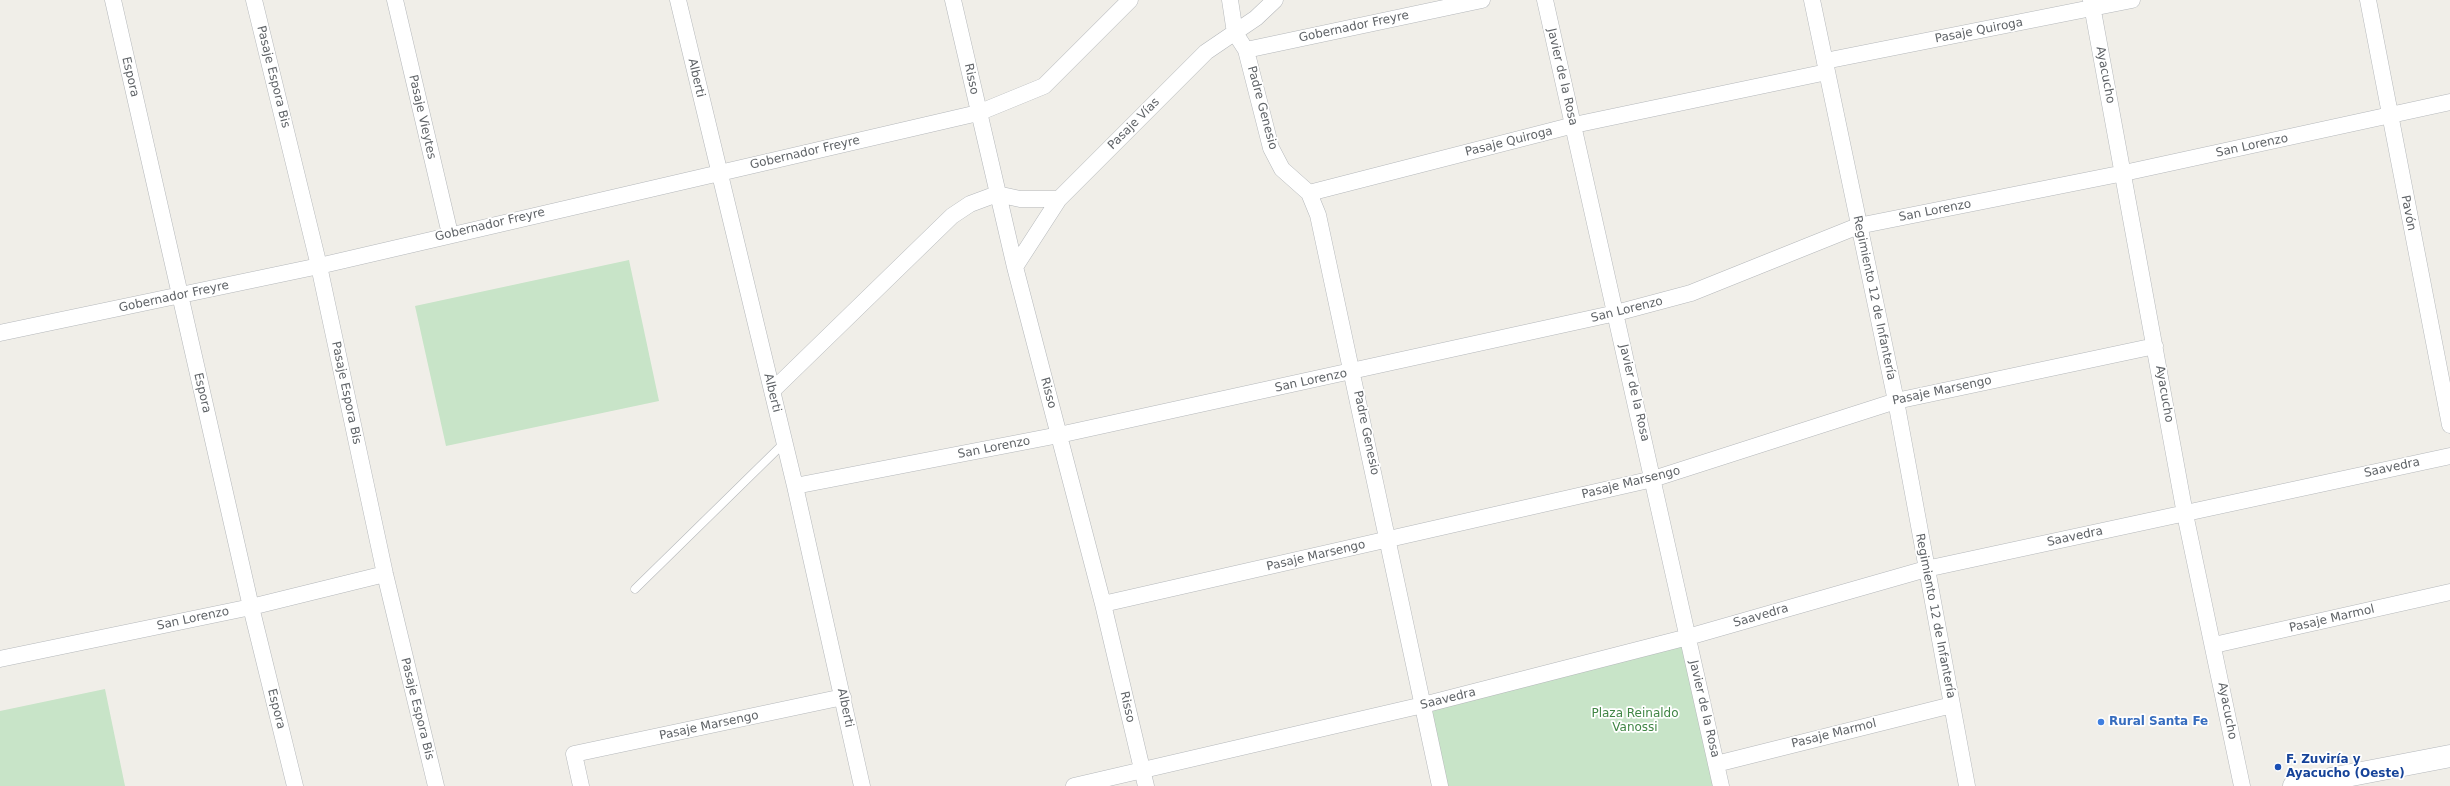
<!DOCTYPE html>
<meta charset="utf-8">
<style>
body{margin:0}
canvas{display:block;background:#f0eee8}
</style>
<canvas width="2450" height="786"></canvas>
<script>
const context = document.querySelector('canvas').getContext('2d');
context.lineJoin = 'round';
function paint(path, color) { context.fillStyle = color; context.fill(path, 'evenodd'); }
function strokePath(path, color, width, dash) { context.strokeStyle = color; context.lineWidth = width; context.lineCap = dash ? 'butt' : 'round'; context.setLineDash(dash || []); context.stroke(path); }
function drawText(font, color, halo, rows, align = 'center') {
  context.font = font + ' "DejaVu Sans",sans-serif'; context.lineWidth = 3.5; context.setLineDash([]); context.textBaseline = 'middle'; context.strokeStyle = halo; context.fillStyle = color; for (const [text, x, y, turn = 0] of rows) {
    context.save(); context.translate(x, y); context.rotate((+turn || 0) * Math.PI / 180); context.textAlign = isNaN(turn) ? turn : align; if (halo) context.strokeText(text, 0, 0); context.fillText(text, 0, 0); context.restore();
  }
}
const green = new Path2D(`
 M 629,260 L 659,401 L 446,446 L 415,306 Z
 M 1686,642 L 1718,786 L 1443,786 L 1426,707 Z
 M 105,689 L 125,786 L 0,786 L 0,711 Z`);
const lane = new Path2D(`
 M 635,589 L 784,443`);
const street = new Path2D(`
 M 113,0 L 251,607 L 295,786
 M 254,0 L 319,266 L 385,574 L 436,786
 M 395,0 L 450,234
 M 678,0 L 795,486 L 862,786
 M 953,0 L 1015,267 L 1103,604 L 1146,786
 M 1230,0 L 1235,33 L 1246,50 L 1482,0
 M 1545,0 L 1721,786
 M 1812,0 L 1896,401 L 1967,786
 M 2091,0 L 2185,514 L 2242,786
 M 2368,0 L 2450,425
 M 1246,50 L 1271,148 L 1282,169 L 1309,193 L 1318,215 L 1440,786
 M 1825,61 L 2132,0
 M 1309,193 L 1574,125 L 1827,72
 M 1015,267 L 1059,199 L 1206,52 L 1256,18 L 1275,0
 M 0,333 L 319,266 L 978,113 L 1044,86 L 1130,0
 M 772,391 L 952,216 L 970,204 L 997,194 L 1020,199 L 1059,199
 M 795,486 L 1059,435 L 1616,313 L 1691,293 L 1858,226 L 2124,173 L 2450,102
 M 1103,604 L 1653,479 L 1896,401 L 2155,346
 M 2214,645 L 2450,592
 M 0,659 L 251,607 L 385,574
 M 1716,764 L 1952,705
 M 581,786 L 574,754 L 843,697
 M 1074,786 L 1423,705 L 1688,637 L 1926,569 L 2450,456`);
const secondary = new Path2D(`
 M 2294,786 L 2450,756`);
const markers = [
 [2101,722,4,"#3f7fe0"],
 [2278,767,4,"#1a4fb4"]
];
const streetNames = [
 ["Gobernador Freyre",1354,27,-12],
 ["Pasaje Quiroga",1979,31,-11],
 ["Ayacucho",2105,75,79],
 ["Espora",130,77,77],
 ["Pasaje Espora Bis",273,77,76],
 ["Javier de la Rosa",1562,77,77],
 ["Alberti",696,78,77],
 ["Risso",971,79,78],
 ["Padre Genesio",1262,108,75],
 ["Pasaje Vieytes",422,117,77],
 ["Pasaje Vías",1134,124,-45],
 ["Pasaje Quiroga",1509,142,-14],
 ["San Lorenzo",2252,146,-12],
 ["Gobernador Freyre",805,153,-13],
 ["San Lorenzo",1935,211,-11],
 ["Pavón",2408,213,79],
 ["Gobernador Freyre",490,225,-13],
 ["Gobernador Freyre",174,297,-12],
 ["Regimiento 12 de Infantería",1874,298,78],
 ["San Lorenzo",1627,310,-14],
 ["San Lorenzo",1311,381,-12],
 ["Pasaje Marsengo",1942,391,-12],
 ["Espora",202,393,77],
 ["Pasaje Espora Bis",346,393,78],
 ["Alberti",772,393,76],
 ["Risso",1048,393,75],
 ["Javier de la Rosa",1634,393,77],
 ["Ayacucho",2164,394,80],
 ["Padre Genesio",1366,433,78],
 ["San Lorenzo",994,448,-11],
 ["Saavedra",2392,468,-12],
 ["Pasaje Marsengo",1631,483,-14],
 ["Saavedra",2075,537,-12],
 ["Pasaje Marsengo",1316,556,-13],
 ["Saavedra",1761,616,-16],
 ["Regimiento 12 de Infantería",1935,616,79],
 ["San Lorenzo",193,619,-12],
 ["Pasaje Marmol",2332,619,-13],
 ["Saavedra",1448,699,-14],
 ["Risso",1127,707,77],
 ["Alberti",845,708,78],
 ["Espora",276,709,76],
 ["Pasaje Espora Bis",417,709,76],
 ["Javier de la Rosa",1704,709,77],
 ["Ayacucho",2227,711,79],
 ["Pasaje Marsengo",709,726,-12],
 ["Pasaje Marmol",1834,734,-14]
];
const parkNames = [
 ["Plaza Reinaldo",1635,714],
 ["Vanossi",1635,728]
];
const shopNames = [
 ["Rural Santa Fe",2109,722]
];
const transitNames = [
 ["F. Zuviría y",2286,760],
 ["Ayacucho (Oeste)",2286,774]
];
paint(green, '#c8e4c8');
strokePath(lane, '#b5b8bb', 9);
strokePath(street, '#b5b8bb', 17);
strokePath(secondary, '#b4b7bb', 23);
strokePath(lane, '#fff', 8);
strokePath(street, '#fff', 16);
strokePath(secondary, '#fff', 22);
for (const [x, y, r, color] of markers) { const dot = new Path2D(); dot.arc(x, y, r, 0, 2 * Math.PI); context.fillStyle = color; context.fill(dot); strokePath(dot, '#fff', 1.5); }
drawText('12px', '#5f6367', '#fff', streetNames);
drawText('12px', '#408544', '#fff', parkNames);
drawText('bold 12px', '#366cbe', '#fff', shopNames, 'left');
drawText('bold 12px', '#164399', '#fff', transitNames, 'left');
</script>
